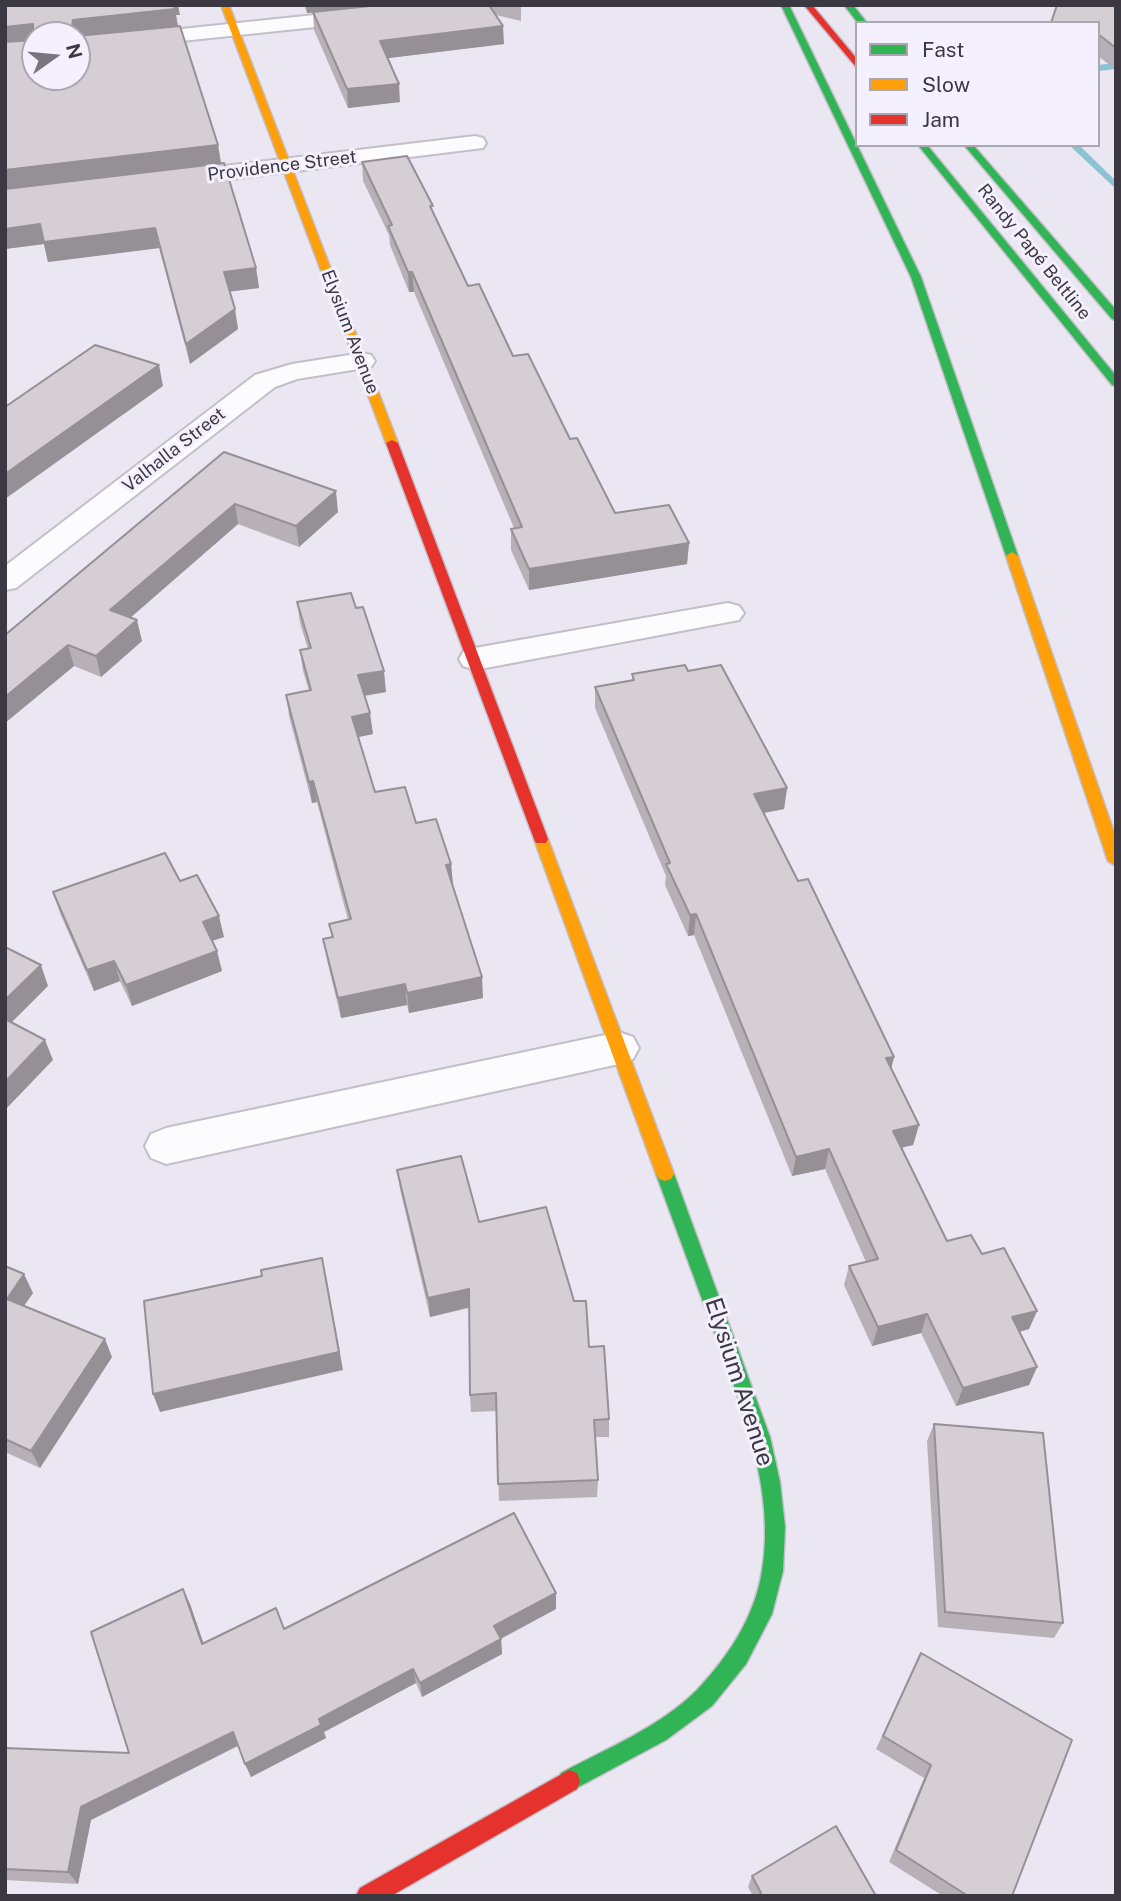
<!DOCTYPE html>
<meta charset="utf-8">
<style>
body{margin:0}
#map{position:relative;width:1121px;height:1901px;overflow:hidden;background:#eae6f2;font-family:"Public Sans",sans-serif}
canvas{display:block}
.frame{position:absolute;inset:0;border:7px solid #3b3841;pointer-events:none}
.legend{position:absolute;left:855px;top:21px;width:245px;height:126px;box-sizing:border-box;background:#f4f0fd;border:2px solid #aaa6b2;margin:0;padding:9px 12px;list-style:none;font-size:21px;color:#3b3841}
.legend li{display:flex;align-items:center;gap:14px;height:35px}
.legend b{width:35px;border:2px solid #aaa6b2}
.north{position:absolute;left:21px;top:21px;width:70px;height:70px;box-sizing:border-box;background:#f4f0fd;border:2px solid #aaa6b2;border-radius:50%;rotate:75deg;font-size:19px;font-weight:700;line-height:28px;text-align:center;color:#3b3841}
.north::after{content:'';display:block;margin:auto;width:24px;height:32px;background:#78757f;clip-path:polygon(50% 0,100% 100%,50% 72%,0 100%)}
</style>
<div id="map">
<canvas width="1121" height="1901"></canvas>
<div class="frame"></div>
<ul class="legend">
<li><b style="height:9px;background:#30b455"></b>Fast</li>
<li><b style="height:9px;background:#ff9f0a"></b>Slow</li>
<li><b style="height:9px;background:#e5322d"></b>Jam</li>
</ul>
<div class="north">N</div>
</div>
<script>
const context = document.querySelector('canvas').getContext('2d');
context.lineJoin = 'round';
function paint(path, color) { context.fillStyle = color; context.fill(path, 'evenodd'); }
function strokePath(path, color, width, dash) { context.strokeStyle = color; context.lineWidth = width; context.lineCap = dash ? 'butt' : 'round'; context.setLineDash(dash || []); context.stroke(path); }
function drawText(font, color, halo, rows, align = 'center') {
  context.font = font + ' "Public Sans",sans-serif'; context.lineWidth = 6; context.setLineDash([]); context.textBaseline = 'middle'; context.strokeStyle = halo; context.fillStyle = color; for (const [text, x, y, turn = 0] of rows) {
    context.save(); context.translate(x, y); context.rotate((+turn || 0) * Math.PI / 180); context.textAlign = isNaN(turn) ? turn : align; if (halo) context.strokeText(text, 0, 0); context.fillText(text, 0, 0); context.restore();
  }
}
const stream = new Path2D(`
 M 1116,63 L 1116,69 L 1098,71 L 1098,65 Z
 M 1069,145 L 1079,145 L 1116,181 L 1116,189 Z`);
const street = new Path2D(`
 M 409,5 L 478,5 L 468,11 L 77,52 L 77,40 Z
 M 475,136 L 483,138 L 486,143 L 483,148 L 174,186 L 166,184 L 162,179 L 166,174 L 174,172 Z
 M 362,353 L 371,355 L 375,361 L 371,367 L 297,379 L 275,387 L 16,588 L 5,590 L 5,566 L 255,375 L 292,364 Z
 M 728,603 L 739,606 L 744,613 L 739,620 L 475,670 L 463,666 L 459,659 L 463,652 L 475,648 Z
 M 619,1032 L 633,1037 L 639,1048 L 633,1059 L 619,1064 L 166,1164 L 151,1158 L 145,1146 L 151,1134 L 166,1128 Z`);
const fast = new Path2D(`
 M 781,5 L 789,5 L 921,277 L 1018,556 L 1016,559 L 1012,560 L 1006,556 L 911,277 Z
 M 844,5 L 853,5 L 867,23 L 858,23 Z
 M 918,145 L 927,145 L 1116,376 L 1116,386 L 1112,385 Z
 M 964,145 L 973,145 L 1116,310 L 1116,320 L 1112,319 Z
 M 665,1167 L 671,1169 L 674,1174 L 770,1437 L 780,1482 L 785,1527 L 783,1571 L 772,1614 L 746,1664 L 712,1706 L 666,1740 L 569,1792 L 561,1789 L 558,1781 L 561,1773 C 606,1749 660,1727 697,1690 C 728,1657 755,1617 762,1571 C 776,1489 741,1404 713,1329 C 694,1277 675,1226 656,1174 L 659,1169 Z`);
const slow = new Path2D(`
 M 221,5 L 229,5 L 398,443 L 396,445 L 392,446 L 386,443 Z
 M 1012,552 L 1018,556 L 1116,838 L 1116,866 L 1108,861 L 1006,556 Z
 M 541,834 L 548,839 L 674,1174 L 671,1179 L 665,1181 L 659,1179 L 656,1174 L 534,839 Z`);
const jam = new Path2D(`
 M 804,5 L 812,5 L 857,59 L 857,68 Z
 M 392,440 L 398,443 L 548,839 L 546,843 L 536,843 L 534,839 L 386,443 Z
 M 569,1770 L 577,1773 L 580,1781 L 577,1789 L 391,1896 L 356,1896 L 360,1888 Z`);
const wall = new Path2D(`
 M 5,5 L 180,15 L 176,15 L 178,26 L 218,145 L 221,163 L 256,268 L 259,288 L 230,291 L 238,329 L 190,364 L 159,248 L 48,262 L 44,244 L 5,249 Z
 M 304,5 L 521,5 L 521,21 L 496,15 L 504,44 L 388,58 L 400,102 L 348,108 L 314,30 L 313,13 L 307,13 Z
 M 1116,5 L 1116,70 L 1098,56 L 1098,23 Z
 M 362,162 L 434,215 L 468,286 L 513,356 L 570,439 L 615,513 L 689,543 L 687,564 L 529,590 L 511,550 L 511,529 L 514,528 L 414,292 L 409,292 L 390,245 L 389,235 L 363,181 Z
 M 224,452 L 338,512 L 299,547 L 238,524 L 130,618 L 142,641 L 101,677 L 74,666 L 5,723 Z
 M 297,602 L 356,608 L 386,692 L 365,696 L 373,734 L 358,737 L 375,792 L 416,823 L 451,864 L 453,885 L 483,998 L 409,1013 L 407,1005 L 341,1018 L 327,960 L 323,939 L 332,938 L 329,924 L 348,920 L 317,802 L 312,803 L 289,716 L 286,695 L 309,691 L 303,671 L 300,650 L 308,649 L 300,623 Z
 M 688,671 L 787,788 L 784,809 L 764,813 L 798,881 L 894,1057 L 891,1069 L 919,1125 L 913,1145 L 902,1147 L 947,1241 L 982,1254 L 1037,1311 L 1029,1329 L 1019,1332 L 1037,1367 L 1029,1385 L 956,1406 L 921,1333 L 872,1346 L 844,1285 L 849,1266 L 866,1262 L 825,1169 L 792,1176 L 694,935 L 688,936 L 665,885 L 666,876 L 595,708 L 595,687 L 632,681 L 632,674 Z
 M 180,881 L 224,937 L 212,941 L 222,971 L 132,1006 L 120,981 L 94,991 L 60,913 L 53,892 Z
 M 397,1170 L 479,1222 L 574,1301 L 589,1347 L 609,1419 L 609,1437 L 595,1437 L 598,1480 L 597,1497 L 499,1501 L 496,1411 L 471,1412 L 470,1395 L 469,1308 L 430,1317 L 400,1189 Z
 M 5,1266 L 33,1293 L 24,1306 L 112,1357 L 40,1468 L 5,1452 Z
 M 934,1424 L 1063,1623 L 1054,1638 L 938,1627 L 927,1441 Z
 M 183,1589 L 190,1604 L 203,1643 L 284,1629 L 556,1609 L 501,1639 L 502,1654 L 422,1697 L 416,1683 L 324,1732 L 326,1738 L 251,1777 L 238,1746 L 91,1820 L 78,1884 L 5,1880 L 5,1748 L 129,1753 Z
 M 921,1653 L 1012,1896 L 943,1896 L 889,1862 L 924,1778 L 876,1749 Z
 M 752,1876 L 876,1896 L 753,1896 L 748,1887 Z`);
const shadedWall = new Path2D(`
 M 173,5 L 178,5 L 180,15 L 176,15 L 178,27 L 77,37 L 77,35 L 71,35 L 73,20 Z
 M 306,5 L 382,5 L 307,13 Z
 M 33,24 L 35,42 L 5,45 L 5,27 Z
 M 503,26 L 504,44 L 381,59 L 380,41 Z
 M 399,84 L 400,102 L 348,108 L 347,89 Z
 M 218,145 L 221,164 L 5,189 L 5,170 Z
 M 40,224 L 155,228 L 159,248 L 48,262 L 44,244 L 5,249 L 5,229 Z
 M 256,268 L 259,288 L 227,292 L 224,272 Z
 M 408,272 L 412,272 L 414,292 L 409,292 Z
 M 235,309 L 238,329 L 190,364 L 186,344 Z
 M 159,365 L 163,386 L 5,499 L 5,474 Z
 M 336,491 L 338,512 L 299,547 L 296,526 Z
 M 235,504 L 238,524 L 115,631 L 110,610 Z
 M 689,543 L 687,564 L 529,590 L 529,569 Z
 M 137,620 L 142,641 L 101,677 L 96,656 Z
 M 68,645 L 74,666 L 5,723 L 5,697 Z
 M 384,671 L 386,692 L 361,696 L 358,675 Z
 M 370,713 L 373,734 L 354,738 L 352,717 Z
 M 313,781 L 317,802 L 312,803 L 309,782 Z
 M 787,788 L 784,809 L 752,815 L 754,794 Z
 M 451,864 L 453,885 L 446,865 Z
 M 696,914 L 694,935 L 688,936 L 690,915 Z
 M 219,916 L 224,937 L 208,942 L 203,922 Z
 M 217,951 L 222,971 L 132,1006 L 126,985 Z
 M 114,961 L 120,981 L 94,991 L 87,970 Z
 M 41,965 L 48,986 L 12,1022 L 5,1024 L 5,1000 Z
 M 482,977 L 483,998 L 409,1013 L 407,993 Z
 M 405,984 L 407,1005 L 341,1018 L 338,998 Z
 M 45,1040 L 53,1060 L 5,1110 L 5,1082 Z
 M 894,1057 L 889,1077 L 886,1058 Z
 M 919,1125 L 913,1145 L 888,1151 L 893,1131 Z
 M 829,1149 L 825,1169 L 792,1176 L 796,1157 Z
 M 24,1274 L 33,1293 L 16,1317 L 7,1299 Z
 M 326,1277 L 343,1370 L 160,1412 L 153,1394 Z
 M 469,1289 L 470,1307 L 430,1317 L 428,1298 Z
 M 1037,1311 L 1029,1329 L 1004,1336 L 1012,1317 Z
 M 927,1314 L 921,1333 L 872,1346 L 878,1327 Z
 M 105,1339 L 112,1357 L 40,1468 L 31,1451 Z
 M 1037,1367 L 1029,1385 L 956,1406 L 963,1388 Z
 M 183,1589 L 190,1604 L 209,1659 L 202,1644 Z
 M 556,1593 L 556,1609 L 496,1641 L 494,1626 Z
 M 501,1639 L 502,1654 L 422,1697 L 420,1683 Z
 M 413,1669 L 416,1683 L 324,1732 L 326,1738 L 251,1777 L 245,1764 L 319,1719 Z
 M 233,1732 L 239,1745 L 91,1820 L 78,1884 L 68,1872 L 81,1807 Z`);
const building = new Path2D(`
 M 5,5 L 174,5 L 175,9 L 73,20 L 71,34 L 72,35 L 35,35 L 35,77 L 77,77 L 77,36 L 180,26 L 218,145 L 5,170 L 5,42 L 33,40 L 33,24 L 5,27 Z
 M 379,5 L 489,5 L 503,26 L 380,41 L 399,84 L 347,89 L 313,12 Z
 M 1057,5 L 1116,5 L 1116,48 L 1098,34 L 1098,23 L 1051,23 Z
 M 407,156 L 433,206 L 430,206 L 468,286 L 479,284 L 513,356 L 528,354 L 570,439 L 577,438 L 615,513 L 669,505 L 689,543 L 529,569 L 511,529 L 522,527 L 412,272 L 408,272 L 388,226 L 392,225 L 362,162 Z
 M 224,163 L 256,268 L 224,272 L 235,309 L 186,344 L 155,228 L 44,242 L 40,224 L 5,229 L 5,189 Z
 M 95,345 L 159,365 L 5,474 L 5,407 Z
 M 224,452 L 336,491 L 296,526 L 235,504 L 110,610 L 137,620 L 96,656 L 68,645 L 5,697 L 5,635 Z
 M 351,593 L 356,608 L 363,607 L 384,671 L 358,675 L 370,713 L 352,717 L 375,792 L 405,787 L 416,823 L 436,819 L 451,864 L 446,865 L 482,977 L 407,993 L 405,984 L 338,998 L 323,939 L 333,937 L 329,924 L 351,919 L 313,781 L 309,782 L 286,695 L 311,690 L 300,650 L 311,648 L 297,602 Z
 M 685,665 L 688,671 L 721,665 L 787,788 L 754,794 L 798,881 L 808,879 L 894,1057 L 886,1058 L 919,1125 L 893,1131 L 947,1241 L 971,1235 L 982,1254 L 1004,1248 L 1037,1311 L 1012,1317 L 1037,1367 L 963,1388 L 927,1314 L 878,1327 L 849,1266 L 878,1259 L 829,1149 L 796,1157 L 696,914 L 690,915 L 666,864 L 670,863 L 595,687 L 634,680 L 632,674 Z
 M 165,853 L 180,881 L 197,875 L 219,916 L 203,922 L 217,951 L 126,985 L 114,961 L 87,970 L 53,892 Z
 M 5,947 L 41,965 L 5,1000 Z
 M 5,1019 L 45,1040 L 5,1082 Z
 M 461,1156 L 479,1222 L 546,1207 L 574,1301 L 586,1301 L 589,1347 L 604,1346 L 609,1419 L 594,1420 L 598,1480 L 498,1484 L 496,1393 L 470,1395 L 469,1289 L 428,1298 L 397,1170 Z
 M 322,1258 L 339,1352 L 153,1394 L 144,1301 L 262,1276 L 261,1270 Z
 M 5,1266 L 24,1274 L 7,1299 L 105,1339 L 31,1451 L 5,1439 Z
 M 934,1424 L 1043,1433 L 1063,1623 L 945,1612 Z
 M 514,1513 L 556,1593 L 494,1626 L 501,1639 L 420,1683 L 413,1669 L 319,1719 L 321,1725 L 245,1764 L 233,1732 L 81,1807 L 68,1872 L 5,1869 L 5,1748 L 129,1753 L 91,1632 L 183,1589 L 202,1644 L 276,1608 L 284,1629 Z
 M 921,1653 L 1072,1740 L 1012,1896 L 968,1896 L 896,1850 L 931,1765 L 883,1736 Z
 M 836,1826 L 876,1896 L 757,1896 L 761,1893 L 752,1876 Z`);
const farStreetnames = [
 ["Providence Street",282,166,-7],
 ["Randy Papé Beltline",1034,252,51],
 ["Elysium Avenue",350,332,69],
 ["Valhalla Street",174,450,-38]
];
const nearStreetnames = [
 ["Elysium Avenue",739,1382,72]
];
paint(stream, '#8bc3d2');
strokePath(street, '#c2bfc8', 4);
strokePath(fast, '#c2bfc8', 3);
strokePath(slow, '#c2bfc8', 3);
strokePath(jam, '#c2bfc8', 3);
paint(street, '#fcfbfd');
paint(fast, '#30b455');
paint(slow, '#ff9f0a');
paint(jam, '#e5322d');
paint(wall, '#b7b1b7');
paint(shadedWall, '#959095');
paint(building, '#d5ced5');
strokePath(building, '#959095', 2);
drawText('18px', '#3b3841', '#f4f0fd', farStreetnames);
drawText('24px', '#3b3841', '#f4f0fd', nearStreetnames);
</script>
